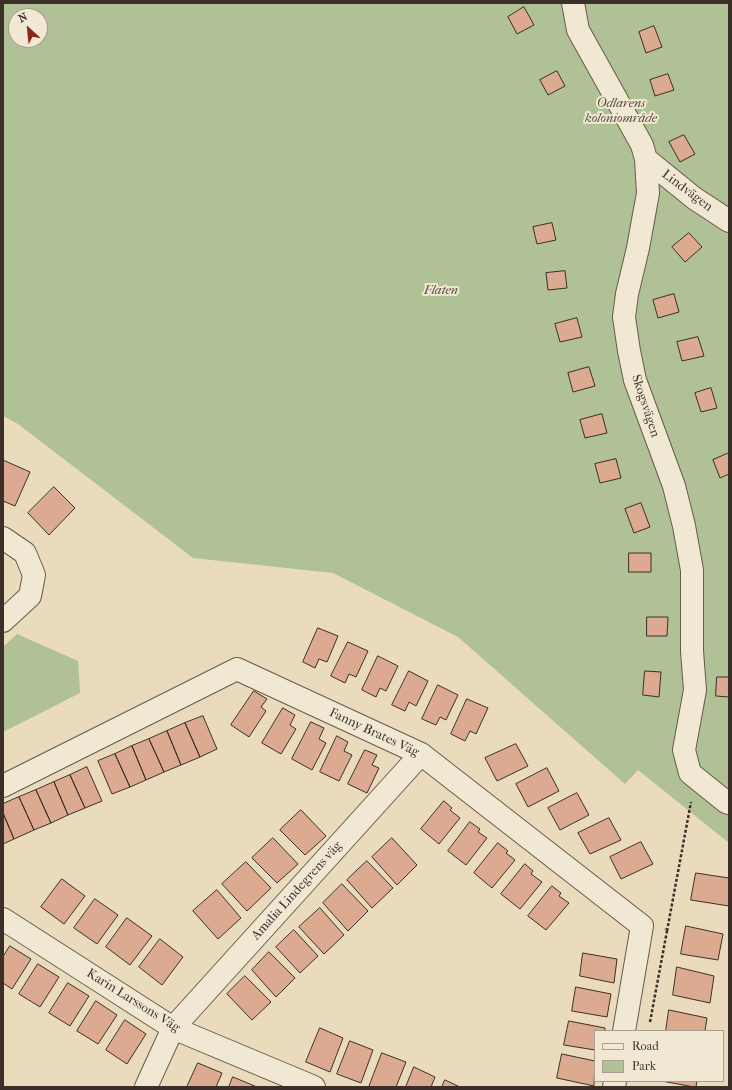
<!DOCTYPE html>
<meta charset="utf-8">
<style>
body{margin:0}
#map{position:relative;width:732px;height:1090px;overflow:hidden;background:#eadbbc;font-family:"IM FELL French Canon",serif}
canvas{display:block}
.frame{position:absolute;inset:0;border:4px solid #3c2f2a;pointer-events:none}
.legend{position:absolute;left:594px;top:1030px;width:130px;height:52px;box-sizing:border-box;background:#f1e8d3;border:1px solid #a99e8f;margin:0;padding:5px 7px;list-style:none;font-size:12px;color:#3c2f2a}
.legend li{display:flex;align-items:center;gap:8px;height:20px}
.legend b{width:20px;border:1px solid #a99e8f}
.north{position:absolute;left:8px;top:8px;width:40px;height:40px;box-sizing:border-box;background:#f1e8d3;border:1px solid #a99e8f;border-radius:50%;rotate:333deg;font-size:11px;font-weight:700;line-height:16px;text-align:center;color:#3c2f2a}
.north::after{content:'';display:block;margin:auto;width:14px;height:18px;background:#8f2418;clip-path:polygon(50% 0,100% 100%,50% 72%,0 100%)}
</style>
<div id="map">
<canvas width="732" height="1090"></canvas>
<div class="frame"></div>
<ul class="legend">
<li><b style="height:5px;background:#f1e8d3"></b>Road</li>
<li><b style="height:11px;background:#b0c196"></b>Park</li>
</ul>
<div class="north">N</div>
</div>
<script>
const context = document.querySelector('canvas').getContext('2d');
context.lineJoin = 'round';
function paint(path, color) { context.fillStyle = color; context.fill(path, 'evenodd'); }
function strokePath(path, color, width, dash) { context.strokeStyle = color; context.lineWidth = width; context.lineCap = dash ? 'butt' : 'round'; context.setLineDash(dash || []); context.stroke(path); }
function drawText(font, color, halo, rows, align = 'center') {
  context.font = font + ' "IM FELL French Canon",serif'; context.lineWidth = 4; context.setLineDash([]); context.textBaseline = 'middle'; context.strokeStyle = halo; context.fillStyle = color; for (const [text, x, y, turn = 0] of rows) {
    context.save(); context.translate(x, y); context.rotate((+turn || 0) * Math.PI / 180); context.textAlign = isNaN(turn) ? turn : align; if (halo) context.strokeText(text, 0, 0); context.fillText(text, 0, 0); context.restore();
  }
}
const green = new Path2D(`
 M 3,3 L 729,3 L 729,843 L 638,770 L 625,784 L 458,637 L 333,573 L 193,558 L 18,424 L 3,416 ZM 16,16 L 40,16 L 40,40 L 16,40 Z
 M 17,634 L 78,661 L 80,693 L 3,732 L 3,647 Z`);
const building = new Path2D(`
 M 524,7 L 534,25 L 517,34 L 508,17 Z
 M 654,26 L 662,47 L 646,53 L 639,32 Z
 M 557,71 L 565,86 L 548,95 L 540,80 Z
 M 668,74 L 674,90 L 655,96 L 650,80 Z
 M 684,135 L 695,154 L 680,162 L 669,142 Z
 M 552,223 L 556,240 L 537,244 L 533,227 Z
 M 689,233 L 702,247 L 685,262 L 672,247 Z
 M 565,271 L 567,288 L 548,290 L 546,273 Z
 M 674,294 L 679,312 L 658,318 L 653,300 Z
 M 577,318 L 582,337 L 560,342 L 555,324 Z
 M 698,337 L 704,356 L 682,361 L 677,342 Z
 M 589,367 L 595,386 L 573,392 L 568,373 Z
 M 711,388 L 717,408 L 701,412 L 695,393 Z
 M 602,414 L 607,433 L 585,438 L 580,420 Z
 M 729,453 L 729,474 L 720,478 L 713,460 Z
 M 616,459 L 621,478 L 600,483 L 595,464 Z
 M 3,460 L 30,472 L 15,506 L 3,501 Z
 M 54,487 L 75,508 L 49,535 L 28,513 Z
 M 641,503 L 650,527 L 634,533 L 625,509 Z
 M 629,553 L 651,553 L 651,572 L 629,572 Z
 M 647,617 L 668,617 L 667,636 L 647,636 Z
 M 318,628 L 338,636 L 327,662 L 319,659 L 315,668 L 303,662 Z
 M 348,642 L 368,651 L 356,677 L 349,674 L 345,683 L 331,676 Z
 M 378,656 L 398,666 L 386,691 L 380,688 L 376,697 L 362,690 Z
 M 409,671 L 428,681 L 416,706 L 409,702 L 405,711 L 392,705 Z
 M 645,671 L 661,672 L 659,697 L 643,695 Z
 M 717,677 L 729,677 L 729,697 L 716,696 Z
 M 438,685 L 458,695 L 446,720 L 440,717 L 436,725 L 422,719 Z
 M 254,691 L 267,699 L 261,707 L 266,711 L 249,737 L 231,725 Z
 M 467,699 L 488,708 L 476,734 L 470,731 L 465,741 L 451,734 Z
 M 283,708 L 295,715 L 290,725 L 296,729 L 281,754 L 262,743 Z
 M 203,716 L 217,749 L 200,757 L 185,723 Z
 M 311,722 L 324,728 L 319,739 L 326,743 L 312,770 L 292,759 Z
 M 185,723 L 200,757 L 181,765 L 167,731 Z
 M 167,731 L 181,765 L 164,772 L 149,739 Z
 M 337,736 L 348,742 L 344,751 L 352,755 L 339,781 L 320,772 Z
 M 149,739 L 164,772 L 146,780 L 132,746 Z
 M 516,744 L 528,766 L 497,781 L 485,758 Z
 M 132,746 L 146,780 L 130,787 L 115,754 Z
 M 365,750 L 377,755 L 372,765 L 379,768 L 367,793 L 348,784 Z
 M 115,754 L 130,787 L 112,794 L 98,761 Z
 M 87,767 L 102,801 L 85,808 L 70,775 Z
 M 547,768 L 559,791 L 528,807 L 516,784 Z
 M 70,775 L 85,808 L 68,815 L 54,782 Z
 M 54,782 L 68,815 L 51,823 L 36,790 Z
 M 36,790 L 51,823 L 34,830 L 19,797 Z
 M 577,793 L 589,815 L 560,830 L 548,808 Z
 M 19,797 L 34,830 L 14,839 L 3,813 L 3,804 Z
 M 444,801 L 452,808 L 450,810 L 460,818 L 439,844 L 421,829 Z
 M 301,810 L 326,836 L 305,855 L 280,830 Z
 M 3,813 L 14,839 L 3,844 Z
 M 609,818 L 621,840 L 590,854 L 578,833 Z
 M 470,822 L 480,829 L 478,832 L 487,838 L 466,865 L 448,851 Z
 M 273,838 L 298,864 L 277,883 L 252,858 Z
 M 392,838 L 417,865 L 397,885 L 372,857 Z
 M 641,842 L 653,864 L 621,879 L 610,857 Z
 M 498,843 L 508,851 L 506,853 L 515,860 L 492,888 L 474,873 Z
 M 367,861 L 393,888 L 372,908 L 347,880 Z
 M 246,862 L 271,888 L 247,911 L 222,884 Z
 M 525,864 L 533,871 L 531,874 L 542,882 L 520,909 L 501,894 Z
 M 696,873 L 729,878 L 729,906 L 691,900 Z
 M 62,879 L 85,896 L 64,924 L 41,907 Z
 M 342,884 L 368,911 L 348,931 L 323,903 Z
 M 552,886 L 561,893 L 559,896 L 569,903 L 546,930 L 528,916 Z
 M 217,890 L 241,918 L 218,939 L 193,911 Z
 M 95,899 L 118,915 L 97,944 L 74,928 Z
 M 320,908 L 344,935 L 324,954 L 299,927 Z
 M 127,918 L 152,936 L 130,965 L 106,947 Z
 M 686,926 L 723,934 L 718,960 L 681,954 Z
 M 294,930 L 318,956 L 300,973 L 276,947 Z
 M 160,939 L 183,957 L 162,985 L 139,967 Z
 M 10,946 L 31,959 L 12,989 L 3,983 L 3,957 Z
 M 269,952 L 295,978 L 276,997 L 252,970 Z
 M 583,953 L 617,959 L 614,983 L 580,976 Z
 M 38,964 L 59,977 L 40,1007 L 19,994 Z
 M 677,967 L 714,976 L 710,1003 L 673,995 Z
 M 245,976 L 271,1002 L 252,1020 L 227,994 Z
 M 68,983 L 89,996 L 70,1026 L 49,1013 Z
 M 576,987 L 611,994 L 607,1017 L 572,1011 Z
 M 96,1001 L 117,1015 L 98,1044 L 77,1031 Z
 M 669,1010 L 707,1018 L 705,1031 L 666,1031 Z
 M 125,1020 L 146,1034 L 127,1064 L 106,1050 Z
 M 569,1021 L 605,1028 L 605,1031 L 595,1031 L 595,1050 L 564,1045 Z
 M 320,1028 L 343,1038 L 330,1072 L 306,1062 Z
 M 350,1041 L 373,1050 L 361,1083 L 337,1074 Z
 M 382,1053 L 406,1062 L 396,1087 L 369,1087 Z
 M 562,1054 L 595,1061 L 594,1086 L 557,1078 Z
 M 198,1063 L 222,1073 L 216,1087 L 187,1087 Z
 M 414,1067 L 435,1077 L 431,1087 L 406,1087 Z
 M 233,1077 L 257,1087 L 229,1087 Z
 M 445,1080 L 460,1087 L 442,1087 Z
 M 662,1081 L 697,1081 L 696,1087 Z`);
const path = new Path2D(`
 M 667,931 L 691,802
 M 650,1022 L 667,931 L 665,929`);
const minor = new Path2D(`
 M 573,3 L 578,30 L 642,145 L 646,159 L 648,193 L 638,248 L 627,294 L 624,317 L 629,351 L 635,380 L 674,486 L 684,526 L 692,570 L 692,651 L 695,690 L 684,750 L 690,773 L 726,802 L 729,803
 M 646,159 L 694,198 L 729,221
 M 3,538 L 25,553 L 34,575 L 30,596 L 3,621
 M 3,786 L 237,669 L 421,754 L 642,926 L 624,1031
 M 3,919 L 173,1028 L 314,1087
 M 146,1087 L 173,1028 L 421,754
 M 614,1087 L 615,1081`);
const parkNames = [
 ["Odlarens",621,104],
 ["koloniområde",621,119],
 ["Flaten",441,291]
];
const streetNames = [
 ["Lindvägen",687,191,37],
 ["Skogsvägen",645,406,72],
 ["Fanny Brates Väg",374,733,25],
 ["Amalia Lindegrens väg",297,891,-48],
 ["Karin Larssons Väg",133,1001,32]
];
paint(green, '#b0c196');
paint(building, '#dbaa91');
strokePath(building, '#3c2f2a', 1);
strokePath(minor, '#685a4e', 24);
strokePath(path, '#3c2f2a', 2.5, [3, 2]);
strokePath(minor, '#f1e8d3', 22);
drawText('italic 13px', '#534c40', '#f1e8d3', parkNames);
drawText('13px', '#3c2f2a', '#f1e8d3', streetNames);
</script>
